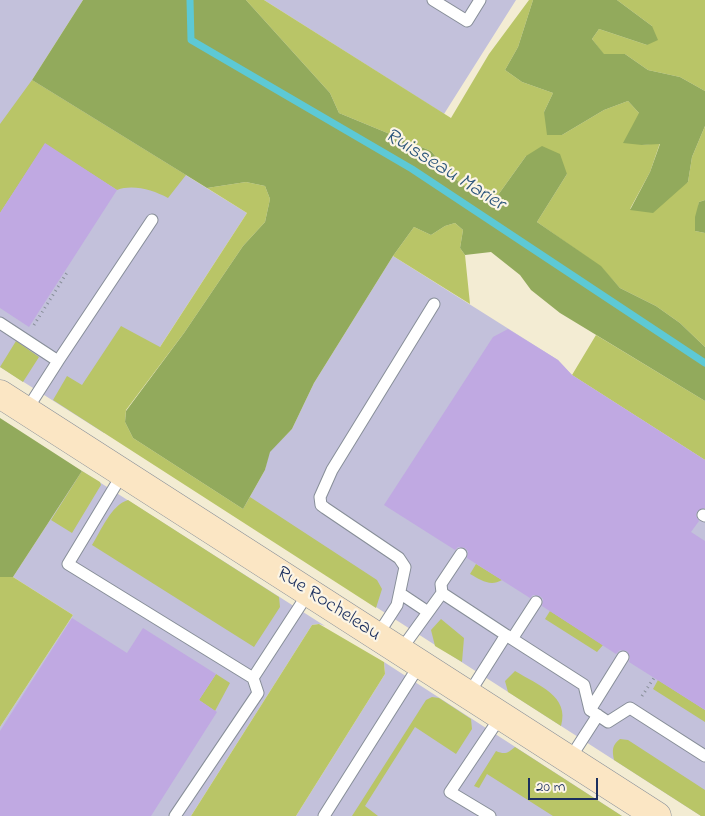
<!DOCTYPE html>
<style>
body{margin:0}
#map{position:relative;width:705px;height:816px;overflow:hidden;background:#f3ecd3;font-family:"Indie Flower",sans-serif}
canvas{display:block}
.scale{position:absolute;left:528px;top:778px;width:70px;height:22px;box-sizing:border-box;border:2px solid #1b2f5e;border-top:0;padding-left:6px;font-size:15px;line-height:18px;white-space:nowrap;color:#1b2f5e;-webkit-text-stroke:4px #fcf5e5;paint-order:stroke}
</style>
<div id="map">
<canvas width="705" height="816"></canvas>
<div class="scale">20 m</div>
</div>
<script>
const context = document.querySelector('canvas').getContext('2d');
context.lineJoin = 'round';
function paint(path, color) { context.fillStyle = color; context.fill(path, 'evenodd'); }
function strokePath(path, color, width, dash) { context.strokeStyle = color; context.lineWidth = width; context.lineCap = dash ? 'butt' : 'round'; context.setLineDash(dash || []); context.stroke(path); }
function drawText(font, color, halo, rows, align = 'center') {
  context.font = font + ' "Indie Flower",sans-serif'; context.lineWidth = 4.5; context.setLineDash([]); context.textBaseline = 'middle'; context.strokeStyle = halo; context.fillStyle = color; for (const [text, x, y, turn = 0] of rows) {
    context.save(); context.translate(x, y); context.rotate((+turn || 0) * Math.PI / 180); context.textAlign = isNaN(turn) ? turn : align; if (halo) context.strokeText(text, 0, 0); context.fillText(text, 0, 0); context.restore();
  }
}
const industrial = new Path2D(`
 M 0,0 L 83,0 L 32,80 L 247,213 L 104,433 L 0,367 Z
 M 264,0 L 516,0 L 444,114 Z
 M 393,256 L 558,360 L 572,375 L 705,460 L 705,816 L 701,816 L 236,517 L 243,509 L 265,470 L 269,452 L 292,429 L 314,383 Z
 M 82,471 L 325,626 L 319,624 L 312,625 L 191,816 L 0,816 L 0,727 L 73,615 L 13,577 Z
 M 384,662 L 622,816 L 296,816 L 385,674 Z`);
const green = new Path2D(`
 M 246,0 L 264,0 L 451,118 L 489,54 L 529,0 L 533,0 L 518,47 L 505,70 L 522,82 L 553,93 L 544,112 L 562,135 L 604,110 L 628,101 L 639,113 L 642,145 L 660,143 L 650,172 L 630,209 L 688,182 L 692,157 L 705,126 L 705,200 L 699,202 L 695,231 L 705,233 L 705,347 L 680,323 L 656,306 L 620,288 L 601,267 L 537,222 L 567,174 L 526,156 L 493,202 L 480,198 L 453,177 L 431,151 L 339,113 L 330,93 Z
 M 617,0 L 705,0 L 705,91 L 680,77 L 648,70 L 625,54 L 604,55 L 592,39 L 599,29 L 647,45 L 652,26 Z
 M 32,80 L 186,175 L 168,198 C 153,190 133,184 117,190 L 45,144 L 0,213 L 0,124 Z
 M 246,182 L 265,186 L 270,199 L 265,222 L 243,246 L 184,333 L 126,410 L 125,422 L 133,438 L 243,509 L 250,497 L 377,580 L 382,589 L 376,608 L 53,400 L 67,376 L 82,385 L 121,326 L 160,347 L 247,213 L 207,188 Z
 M 455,223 L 463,230 L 460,248 L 465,255 L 470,304 L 393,256 L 414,227 L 431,235 L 445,226 Z
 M 596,335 L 705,401 L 705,460 L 572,375 Z
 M 16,341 L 39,357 L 23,382 L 0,367 Z
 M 82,471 L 100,482 L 101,485 L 72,533 L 51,520 Z
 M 128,500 L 279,597 L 280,607 L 254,647 L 92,545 C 101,531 111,505 128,500 Z
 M 476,564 L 502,580 C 490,587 481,580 470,574 Z
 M 0,577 L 13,577 L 73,615 L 0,727 Z
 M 550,611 L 603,645 L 597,652 L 545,619 Z
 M 441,619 L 464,638 L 462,662 L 435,646 L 431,630 Z
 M 319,624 L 384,662 L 385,674 L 296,816 L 191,816 L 312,625 Z
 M 515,671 C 538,685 570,696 561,726 L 508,692 L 505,681 Z
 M 216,674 L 230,683 L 215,711 L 199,700 Z
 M 658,680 L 705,710 L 705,722 L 653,689 Z
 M 432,697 L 439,698 L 471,719 L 472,729 L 456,754 L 415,727 L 365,806 L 378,816 L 352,816 L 426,700 Z
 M 620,739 L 628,740 L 705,790 L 705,816 L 701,816 L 614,760 C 612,750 612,745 620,739 Z
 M 515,747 L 622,816 L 553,816 L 487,774 L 479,788 L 474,786 L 496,751 C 505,755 508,753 515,747 Z`);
const forest = new Path2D(`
 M 83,0 L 246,0 L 330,93 L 339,113 L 431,151 L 453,177 L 480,198 L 493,202 L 526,156 L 542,146 L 560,154 L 567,174 L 537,222 L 601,266 L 620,288 L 656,306 L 680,323 L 705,347 L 705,401 L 560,313 L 531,290 L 520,275 L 491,252 L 465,255 L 460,248 L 463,230 L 455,223 L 445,226 L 431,235 L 414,227 L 393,256 L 314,383 L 292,429 L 270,452 L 265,470 L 243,509 L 133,438 L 125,422 L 126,411 L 184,333 L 243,246 L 265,222 L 270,199 L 265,186 L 246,182 L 207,188 L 32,80 Z
 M 533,0 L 617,0 L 652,26 L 658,40 L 647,45 L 599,29 L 592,39 L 604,54 L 625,54 L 648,70 L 680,77 L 705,91 L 705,126 L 692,157 L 688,182 L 653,213 L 630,210 L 650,172 L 660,144 L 642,145 L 623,143 L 639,113 L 628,101 L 604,110 L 562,135 L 547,135 L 544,112 L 553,93 L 522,82 L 505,70 L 518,47 Z
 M 705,200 L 705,233 L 695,231 L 695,217 L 699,202 Z
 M 0,418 L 82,471 L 13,577 L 0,577 Z`);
const stream = new Path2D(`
 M 190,0 L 191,40 L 412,169 L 705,363`);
const building = new Path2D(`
 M 45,143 L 117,190 L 29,327 L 0,308 L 0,213 Z
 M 508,329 L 558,360 L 572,375 L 705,460 L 705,508 L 697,511 L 696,516 L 699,521 L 691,532 L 705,541 L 705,710 L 629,662 L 630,657 L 627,651 L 620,650 L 616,654 L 542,606 L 543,599 L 540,596 L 533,595 L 530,598 L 467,558 L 468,551 L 465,548 L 458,547 L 455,550 L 384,505 L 493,337 Z
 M 72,618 L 127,653 L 143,628 L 216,674 L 199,700 L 217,712 L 151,816 L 0,816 L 0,731 Z`);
const path = new Path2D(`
 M 34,325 L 68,271
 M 642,696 L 654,678`);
const lane = new Path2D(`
 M 433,0 L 467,21 L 480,0
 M 0,323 L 58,361 L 26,411
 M 58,361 L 152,220
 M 123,473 L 68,564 L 253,678 L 309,592
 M 703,515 L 705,516
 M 442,593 L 441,584 L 461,554
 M 401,594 L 428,612
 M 377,636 L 397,605 L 405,567 L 399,558 L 325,508 L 321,505 L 320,497 L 332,470 L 434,304
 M 512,639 L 536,602
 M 400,651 L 442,593 L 506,635
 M 468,695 L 506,635 L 584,685 L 590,710 L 608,722 L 630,708 L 705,756
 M 590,710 L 623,657
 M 569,760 L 598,715
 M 175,816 L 258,693 L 253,678
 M 324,816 L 420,664
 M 490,816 L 450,792 L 501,716`);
const secondary = new Path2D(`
 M 0,394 L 657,816`);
const streetNames = [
 ["Rue Rocheleau",328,605,33]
];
const waterNames = [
 ["Ruisseau Marier",444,171,32]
];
paint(industrial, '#c3c1db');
paint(green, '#b9c567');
paint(forest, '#92aa5c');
strokePath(stream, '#5dc9d5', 7);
paint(building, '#c0a9e2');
strokePath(lane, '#878e98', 13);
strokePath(secondary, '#878e98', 29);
strokePath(path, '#878e98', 3, [1, 4]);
strokePath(lane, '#fff', 11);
strokePath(secondary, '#fbe6c4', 28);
drawText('20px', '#1b2f5e', '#fcf5e5', streetNames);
drawText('italic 21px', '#2c567c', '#fcf5e5', waterNames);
</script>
